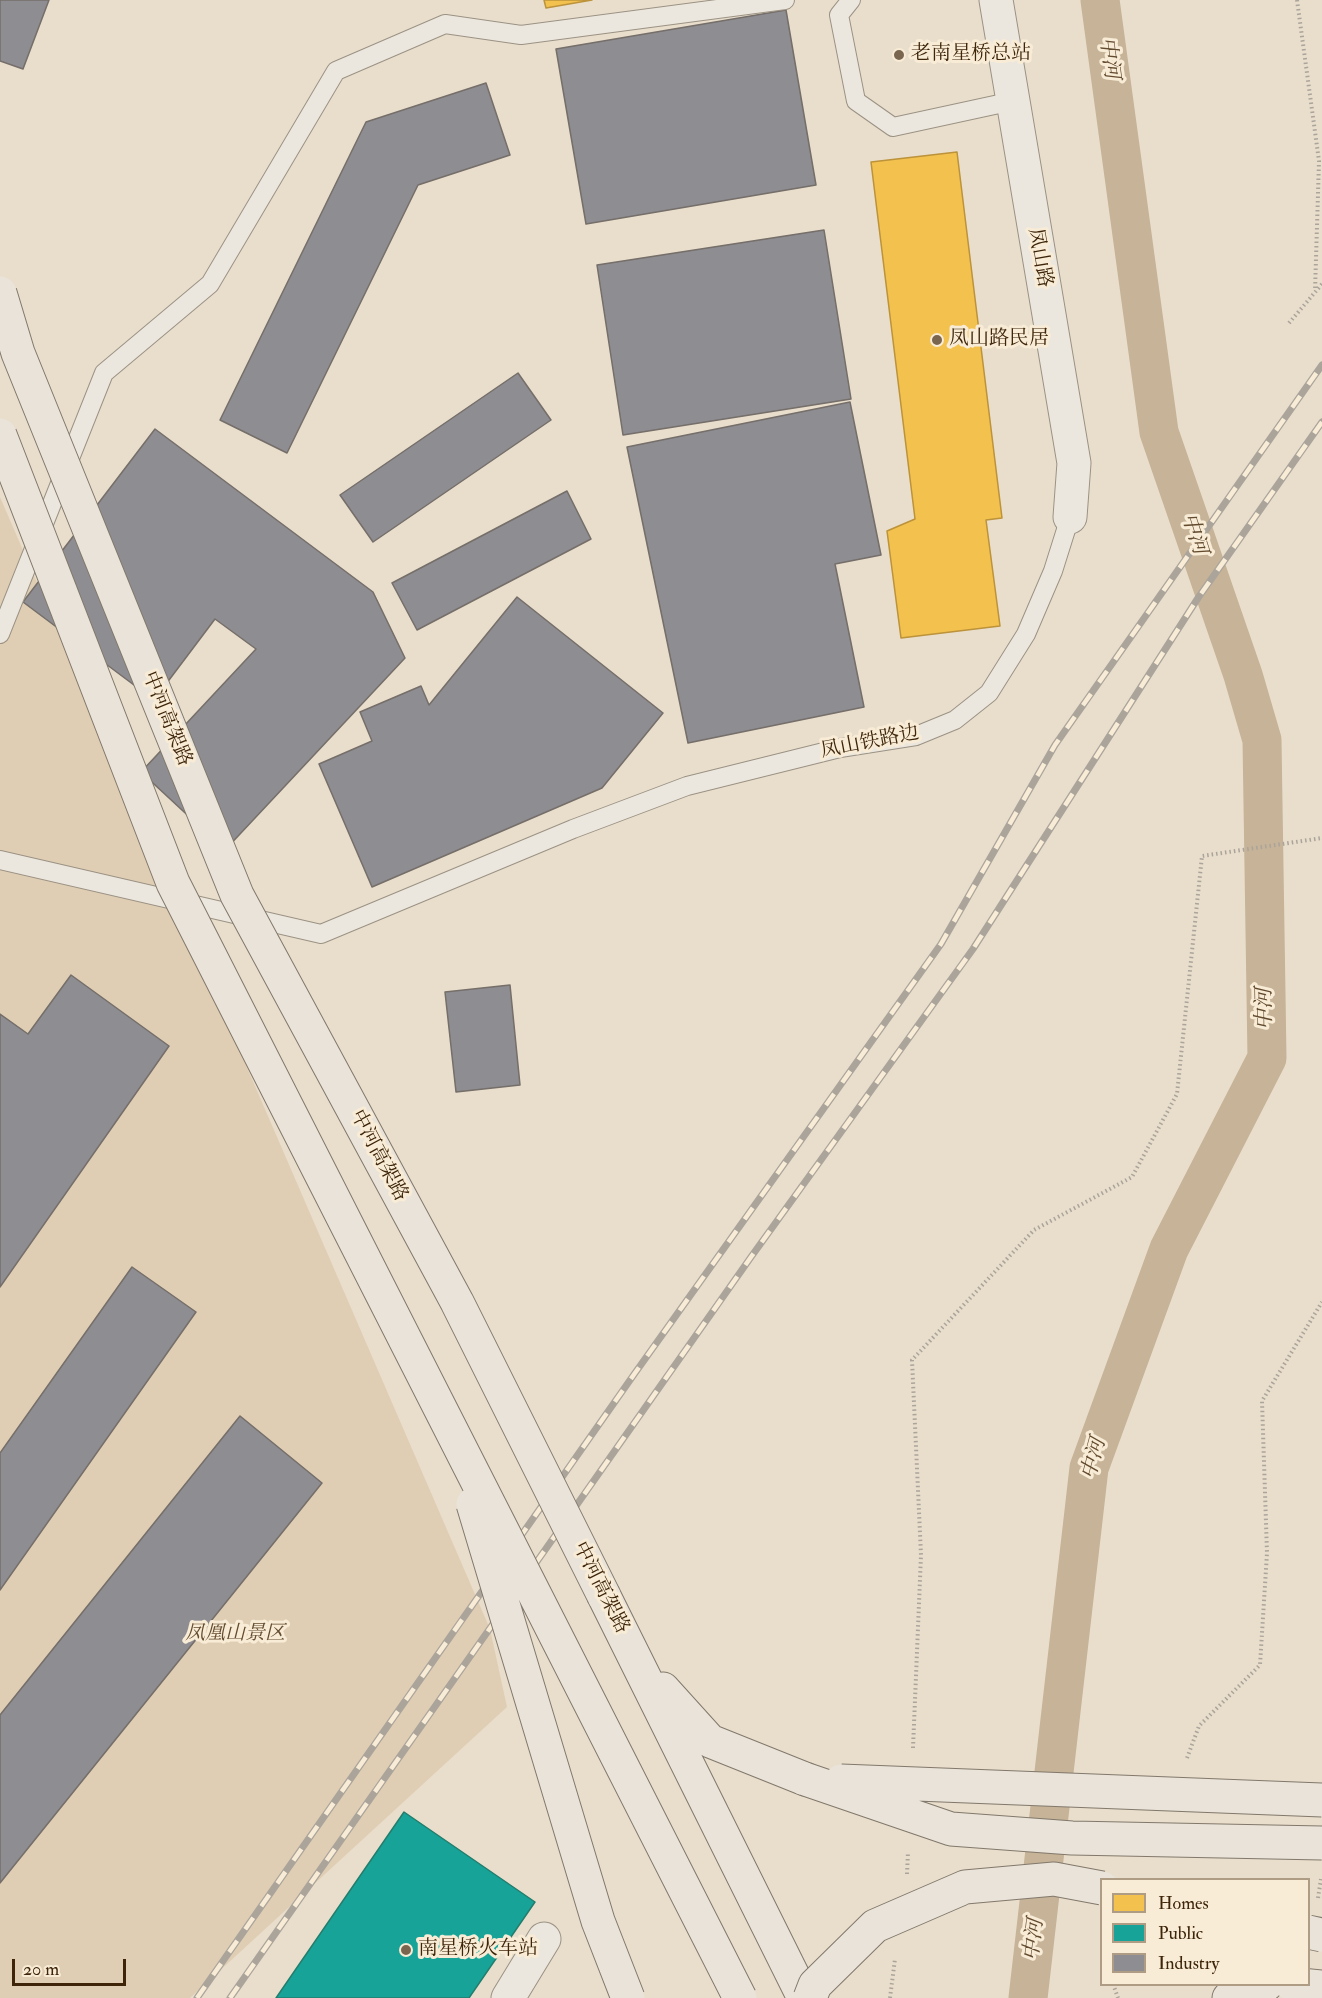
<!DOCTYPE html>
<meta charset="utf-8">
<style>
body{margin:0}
#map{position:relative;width:1322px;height:1998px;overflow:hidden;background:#e9decc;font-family:"IM FELL Double Pica",serif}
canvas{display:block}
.legend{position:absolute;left:1100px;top:1878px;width:210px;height:108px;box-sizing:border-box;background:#f8ecd6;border:2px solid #ae9c84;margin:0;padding:8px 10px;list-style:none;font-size:18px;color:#3e250a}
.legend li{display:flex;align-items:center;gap:12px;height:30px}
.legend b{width:30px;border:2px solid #ae9c84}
.scale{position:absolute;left:12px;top:1959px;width:114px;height:27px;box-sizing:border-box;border:3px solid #3e250a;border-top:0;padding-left:8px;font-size:18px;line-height:21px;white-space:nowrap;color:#3e250a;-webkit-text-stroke:4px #f8ecd6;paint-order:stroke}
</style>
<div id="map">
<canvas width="1322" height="1998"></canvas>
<ul class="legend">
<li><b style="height:16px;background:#f2c14e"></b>Homes</li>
<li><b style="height:16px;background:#17a398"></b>Public</li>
<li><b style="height:16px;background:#8d8d92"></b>Industry</li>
</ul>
<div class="scale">20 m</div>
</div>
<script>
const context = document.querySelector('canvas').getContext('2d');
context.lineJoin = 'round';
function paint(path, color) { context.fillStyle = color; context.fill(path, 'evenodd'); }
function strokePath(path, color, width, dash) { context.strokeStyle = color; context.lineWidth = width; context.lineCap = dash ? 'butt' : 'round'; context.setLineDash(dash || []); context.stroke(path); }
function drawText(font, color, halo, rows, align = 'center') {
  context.font = font + ' "IM FELL Double Pica","Noto Serif SC",serif'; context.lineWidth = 6; context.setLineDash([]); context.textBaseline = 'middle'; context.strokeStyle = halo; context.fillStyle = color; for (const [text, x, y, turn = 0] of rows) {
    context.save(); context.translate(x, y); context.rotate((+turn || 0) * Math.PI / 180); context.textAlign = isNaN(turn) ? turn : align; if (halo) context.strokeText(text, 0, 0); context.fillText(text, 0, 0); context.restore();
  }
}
const green = new Path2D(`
 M 0,497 L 490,1629 L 507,1707 L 190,1998 L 0,1998 Z`);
const homes = new Path2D(`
 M 544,0 L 592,0 L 546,8 Z
 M 957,152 L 1002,518 L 986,520 L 1000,626 L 901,638 L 887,531 L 915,519 L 871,162 Z`);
const public = new Path2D(`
 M 404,1812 L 535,1902 L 469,1998 L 276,1998 Z`);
const industry = new Path2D(`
 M 0,0 L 49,0 L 23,69 L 0,61 Z
 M 786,10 L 816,185 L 586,224 L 556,49 Z
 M 486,83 L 510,155 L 418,185 L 287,453 L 220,420 L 366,122 Z
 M 824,230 L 851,399 L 623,435 L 597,265 Z
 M 518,373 L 551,420 L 373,542 L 340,495 Z
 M 850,402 L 881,555 L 835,564 L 864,707 L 688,743 L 627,447 Z
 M 155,429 L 373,592 L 405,658 L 225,850 L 141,772 L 256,649 L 215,619 L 154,700 L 23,602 Z
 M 567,491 L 591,539 L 417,630 L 392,583 Z
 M 517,597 L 663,713 L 602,788 L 372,887 L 319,764 L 372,741 L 360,712 L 421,686 L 429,705 Z
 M 71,975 L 169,1046 L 0,1287 L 0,1014 L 28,1034 Z
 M 510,985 L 520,1085 L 456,1092 L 445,992 Z
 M 132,1267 L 196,1312 L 0,1590 L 0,1453 Z
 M 240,1416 L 322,1483 L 0,1883 L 0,1715 Z`);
const canal = new Path2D(`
 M 1028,1998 L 1089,1468 L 1169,1249 L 1267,1058 L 1262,740 L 1243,675 L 1159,432 L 1100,0`);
const path = new Path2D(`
 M 1297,0 L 1319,161 L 1315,291
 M 1289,323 L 1322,284
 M 913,1748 L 921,1555 L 912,1360 L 1034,1230 L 1132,1177 L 1177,1094 L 1202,856 L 1322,838
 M 1187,1758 L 1199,1726 L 1260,1665 L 1267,1553 L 1262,1401 L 1322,1302
 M 907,1874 L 908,1852
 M 1318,1898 L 1321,1879
 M 1113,1984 L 1118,1998
 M 890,1998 L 895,1959`);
const lane = new Path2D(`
 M 851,0 L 839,15 L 856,101 L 893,127 L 1013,101
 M 0,634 L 104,373 L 210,284 L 336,71 L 445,24 L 521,35 L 785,0
 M 0,860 L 321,934 L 573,829 L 687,786 L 840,748 L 916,736 L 955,720 L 989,693 L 1026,634 L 1053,571 L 1070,517`);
const street = new Path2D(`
 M 996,0 L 1074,463 L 1070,517
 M 508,1998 L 544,1939`);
const highway = new Path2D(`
 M 604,1596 L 804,1998
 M 663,1689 L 710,1741 L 805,1779
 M 1229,1998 L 1267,1984`);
const rail = new Path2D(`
 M 197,1998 L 635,1373 L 941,944 L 1055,745 L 1322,365
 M 230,1998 L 751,1257 L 973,949 L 1198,598 L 1322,422`);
const highwayBridge = new Path2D(`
 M 0,293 L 18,353 L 237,895 L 457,1302 L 604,1596
 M 0,435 L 173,883 L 740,1998
 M 473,1504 L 598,1921 L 628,1998
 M 805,1779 L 951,1829 L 1072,1838 L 1322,1843
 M 841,1781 L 1322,1800
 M 1308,1932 L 1322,1935
 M 1291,1984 L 1322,1987
 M 810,1998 L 815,1985 L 875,1926 L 965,1887 L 1054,1879 L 1102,1888`);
const markers = [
 [899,55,6,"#7a664e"],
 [937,340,6,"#7a664e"],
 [406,1950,6,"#7a664e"]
];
const poiNames = [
 ["老南星桥总站",911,55],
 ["凤山路民居",949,340],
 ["南星桥火车站",418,1950]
];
const streetNames = [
 ["凤山路",1039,258,80],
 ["中河高架路",166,719,68],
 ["凤山铁路边",870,743,-11],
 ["中河高架路",378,1156,62],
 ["中河高架路",600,1588,63]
];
const parkNames = [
 ["凤凰山景区",235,1635]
];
const waterNames = [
 ["中河",1108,58,82],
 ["中河",1193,534,72],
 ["中河",1266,1009,-91],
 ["中河",1095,1459,-75],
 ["中河",1035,1940,-83]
];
paint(green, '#dfceb4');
paint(homes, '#f2c14e');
strokePath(homes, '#bc923a', 1.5);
paint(public, '#17a398');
strokePath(public, '#237d6d', 1.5);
paint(industry, '#8d8d92');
strokePath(industry, '#756e69', 1.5);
strokePath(canal, '#c6b398', 39);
strokePath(lane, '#9b9284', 20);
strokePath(street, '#9b9284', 35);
strokePath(highway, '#82786b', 35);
strokePath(path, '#aba49b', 4, [1.5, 3]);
strokePath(lane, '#ece7de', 18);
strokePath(street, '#ece7de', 33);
strokePath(highway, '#e9e3d9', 33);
strokePath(rail, '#aba49b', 7);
strokePath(rail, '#f8ecd6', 4.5, [14]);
strokePath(highwayBridge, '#82786b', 35, []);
strokePath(highwayBridge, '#e9e3d9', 33);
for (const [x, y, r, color] of markers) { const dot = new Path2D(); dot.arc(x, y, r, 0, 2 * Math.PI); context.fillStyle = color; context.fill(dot); strokePath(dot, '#f8ecd6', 2); }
drawText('20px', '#3e250a', '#f8ecd6', poiNames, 'left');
drawText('20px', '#3e250a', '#f8ecd6', streetNames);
drawText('italic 20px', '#644c30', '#f8ecd6', parkNames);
drawText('italic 21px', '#624a2e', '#f8ecd6', waterNames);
</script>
